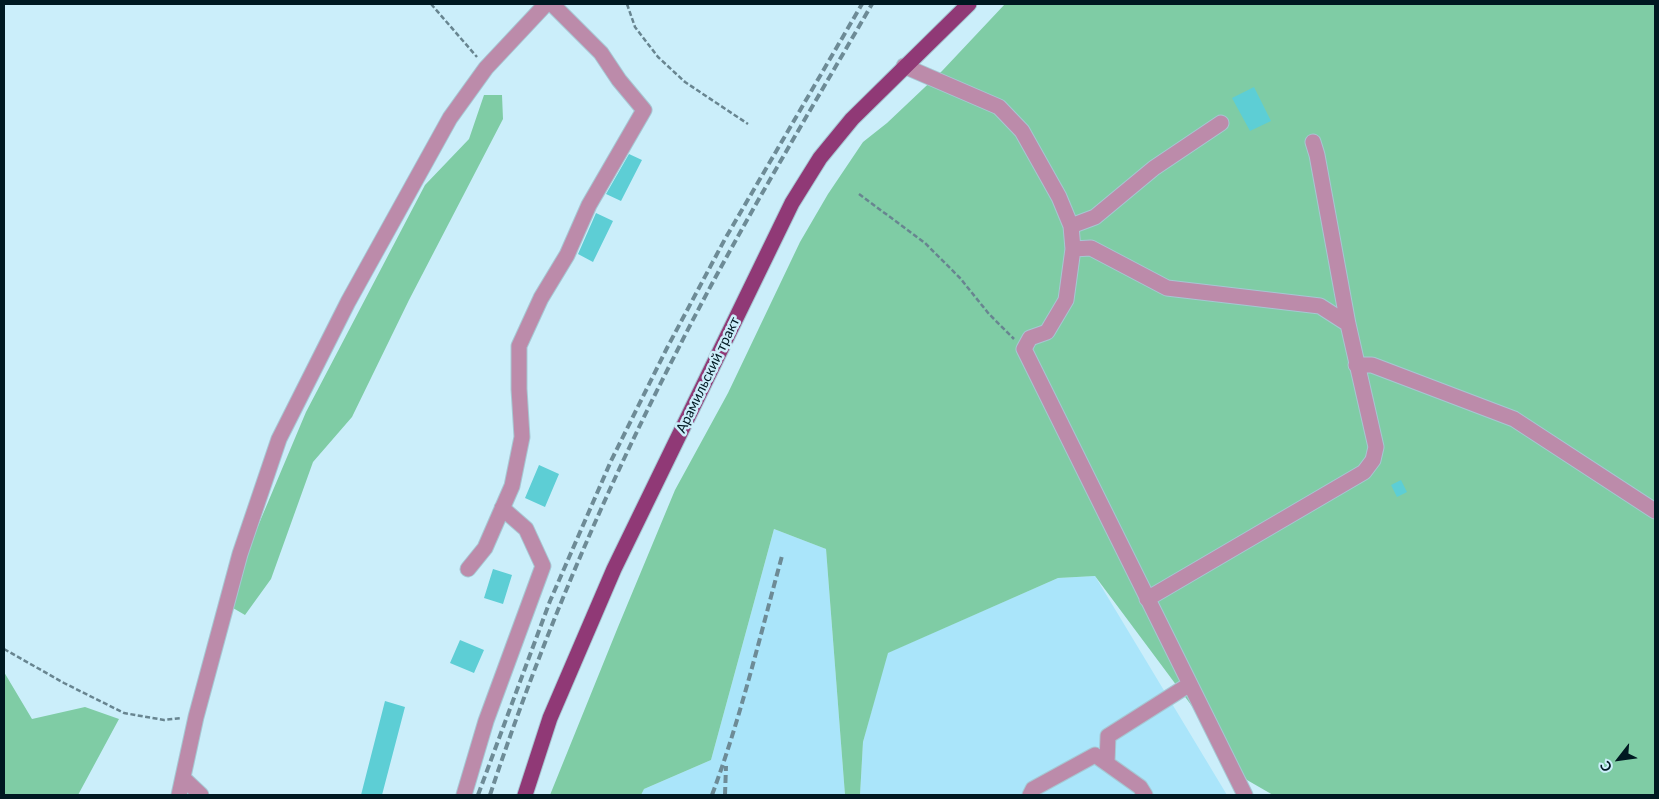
<!DOCTYPE html>
<meta charset="utf-8">
<style>
body{margin:0}
#map{position:relative;width:1659px;height:799px;overflow:hidden;background:#cbeefa;font-family:Lato,sans-serif}
canvas{display:block}
.frame{position:absolute;inset:0;border:5px solid #001821;pointer-events:none}
.north{position:absolute;left:1594px;top:734px;width:50px;height:50px;-webkit-text-stroke:4px #cbeefa;paint-order:stroke;rotate:240deg;font-size:14px;font-weight:700;line-height:20px;text-align:center;color:#001821}
.north::after{content:'';display:block;margin:auto;width:18px;height:22px;background:#001821;clip-path:polygon(50% 0,100% 100%,50% 72%,0 100%)}
</style>
<div id="map">
<canvas width="1659" height="799"></canvas>
<div class="frame"></div>
<div class="north">С</div>
</div>
<script>
const context = document.querySelector('canvas').getContext('2d');
context.lineJoin = 'round';
function paint(path, color) { context.fillStyle = color; context.fill(path, 'evenodd'); }
function strokePath(path, color, width, dash) { context.strokeStyle = color; context.lineWidth = width; context.lineCap = dash ? 'butt' : 'round'; context.setLineDash(dash || []); context.stroke(path); }
function drawText(font, color, halo, rows, align = 'center') {
  context.font = font + ' Lato,sans-serif'; context.lineWidth = 5; context.setLineDash([]); context.textBaseline = 'middle'; context.strokeStyle = halo; context.fillStyle = color; for (const [text, x, y, turn = 0] of rows) {
    context.save(); context.translate(x, y); context.rotate((+turn || 0) * Math.PI / 180); context.textAlign = isNaN(turn) ? turn : align; if (halo) context.strokeText(text, 0, 0); context.fillText(text, 0, 0); context.restore();
  }
}
const built = new Path2D(`
 M 774,529 L 826,549 L 845,795 L 641,795 L 644,789 L 711,760 Z
 M 1095,576 L 1227,795 L 860,795 L 863,742 L 887,653 L 1058,578 Z`);
const green = new Path2D(`
 M 1005,4 L 1655,4 L 1655,795 L 1273,795 L 1247,780 L 1095,576 L 1058,578 L 888,653 L 863,742 L 860,795 L 845,795 L 826,549 L 774,529 L 711,760 L 644,789 L 641,795 L 550,795 L 618,627 L 675,490 L 728,393 L 800,242 L 828,194 L 863,142 L 887,123 L 942,71 Z
 M 484,95 L 502,95 L 503,119 L 409,300 L 352,417 L 313,462 L 271,579 L 245,615 L 233,608 L 247,552 L 306,412 L 425,185 L 469,139 Z
 M 4,672 L 32,719 L 85,707 L 119,719 L 78,795 L 4,795 Z`);
const building = new Path2D(`
 M 1254,87 L 1271,121 L 1250,131 L 1232,98 Z
 M 629,154 L 642,160 L 621,201 L 606,194 Z
 M 596,213 L 613,221 L 593,262 L 578,254 Z
 M 539,465 L 559,474 L 545,507 L 525,498 Z
 M 1401,480 L 1407,492 L 1397,497 L 1391,485 Z
 M 493,569 L 512,575 L 503,604 L 484,598 Z
 M 460,640 L 484,650 L 474,673 L 450,663 Z
 M 385,701 L 405,707 L 382,795 L 361,795 Z`);
const path = new Path2D(`
 M 431,4 L 477,57
 M 627,4 L 635,27 L 658,57 L 685,82 L 748,124
 M 859,194 L 925,243 L 960,278 L 989,314 L 1014,339
 M 4,649 L 64,683 L 124,713 L 164,720 L 181,718`);
const minor = new Path2D(`
 M 904,66 L 999,107 L 1022,131 L 1059,197 L 1071,226 L 1073,249 L 1066,300 L 1047,332 L 1030,338 L 1024,349 L 1245,795
 M 1071,226 L 1095,217 L 1154,168 L 1221,123
 M 1073,249 L 1091,248 L 1167,288 L 1320,306 L 1348,324
 M 1356,365 L 1372,365 L 1514,419 L 1655,511
 M 468,569 L 485,548 L 512,486 L 522,437 L 519,389 L 519,346 L 541,298 L 567,255 L 589,205 L 644,110 L 619,80 L 601,53 L 552,4
 M 1147,599 L 1364,472 L 1373,460 L 1376,447 L 1348,324 L 1317,155 L 1313,142
 M 1107,763 L 1108,736 L 1190,684
 M 183,778 L 201,795
 M 179,795 L 196,717 L 240,554 L 279,439 L 348,302 L 450,118 L 486,68 L 546,4
 M 464,795 L 486,721 L 543,566 L 526,529 L 502,508
 M 1030,795 L 1033,789 L 1095,755 L 1140,787 L 1145,795`);
const major = new Path2D(`
 M 525,795 L 550,718 L 614,569 L 792,203 L 820,158 L 852,119 L 969,4`);
const rail = new Path2D(`
 M 478,795 L 550,601 L 611,461 L 667,348 L 725,239 L 862,4
 M 490,795 C 540,644 602,497 675,355 C 735,235 805,120 872,4
 M 712,795 C 741,717 760,636 782,556
 M 725,795 L 726,766`);
const streetNames = [
 ["Арамильский тракт",708,375,-64]
];
paint(built, '#aae5fa');
paint(green, '#7fcca5');
paint(building, '#5dced5');
strokePath(minor, '#a6c7d3', 17);
strokePath(major, '#a6c7d3', 17);
strokePath(path, '#688590', 2.5, [5, 2.5]);
strokePath(minor, '#bc8baa', 15);
strokePath(major, '#903976', 15);
strokePath(rail, '#6d8b96', 4, [8, 4]);
drawText('14px', '#001821', '#cbeefa', streetNames);
</script>
